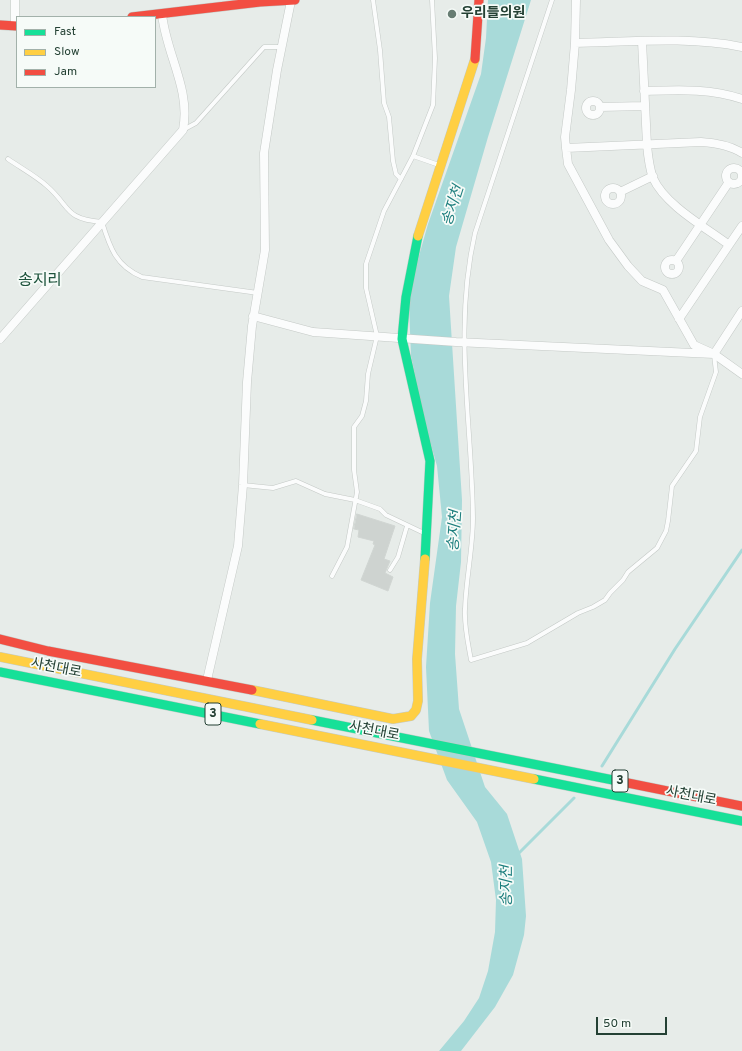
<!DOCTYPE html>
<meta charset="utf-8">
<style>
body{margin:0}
#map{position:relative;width:742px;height:1051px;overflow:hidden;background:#e7ece9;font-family:Overpass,sans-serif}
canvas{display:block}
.legend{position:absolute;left:16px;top:16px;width:140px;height:72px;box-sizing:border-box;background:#f6fbf8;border:1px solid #a2b1aa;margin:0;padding:5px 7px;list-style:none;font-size:12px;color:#244134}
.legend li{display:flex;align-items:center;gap:8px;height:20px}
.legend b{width:20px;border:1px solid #a2b1aa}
.scale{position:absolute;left:596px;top:1017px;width:71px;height:18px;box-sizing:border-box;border:2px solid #244134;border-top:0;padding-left:5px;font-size:12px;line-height:14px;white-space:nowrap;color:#244134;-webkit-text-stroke:3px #f6fbf8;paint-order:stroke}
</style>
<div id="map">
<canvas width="742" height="1051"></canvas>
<ul class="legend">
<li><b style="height:5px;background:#16e098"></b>Fast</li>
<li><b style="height:5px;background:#ffcf43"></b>Slow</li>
<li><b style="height:5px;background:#f24e42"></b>Jam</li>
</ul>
<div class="scale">50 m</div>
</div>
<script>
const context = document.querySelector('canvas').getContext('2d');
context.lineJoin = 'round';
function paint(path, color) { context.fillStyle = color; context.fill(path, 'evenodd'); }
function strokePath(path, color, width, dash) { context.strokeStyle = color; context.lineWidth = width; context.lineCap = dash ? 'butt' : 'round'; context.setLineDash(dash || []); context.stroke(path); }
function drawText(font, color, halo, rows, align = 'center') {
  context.font = font + ' Overpass,"Noto Sans KR",sans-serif'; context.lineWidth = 3.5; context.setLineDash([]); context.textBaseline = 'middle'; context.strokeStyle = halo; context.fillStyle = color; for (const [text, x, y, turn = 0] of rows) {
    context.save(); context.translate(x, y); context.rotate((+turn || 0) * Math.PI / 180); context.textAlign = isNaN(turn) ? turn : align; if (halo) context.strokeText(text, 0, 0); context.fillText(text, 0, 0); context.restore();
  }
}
const water = new Path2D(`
 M 488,0 L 531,0 L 488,137 L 456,247 L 449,296 L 462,500 L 461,562 L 456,606 L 455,654 L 459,709 L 485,787 L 507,814 L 522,859 L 526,916 L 524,935 L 513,975 L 495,1007 L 461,1051 L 439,1051 L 464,1021 L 479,998 L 488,971 L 495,932 L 496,900 L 491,862 L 477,822 L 447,780 L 429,731 L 426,667 L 430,603 L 442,517 L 437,466 L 425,424 L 411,356 L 409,306 L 411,284 L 428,224 L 481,74 L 486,38 Z`);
const stream = new Path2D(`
 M 602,766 L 675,649 L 742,550
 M 517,855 L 574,798`);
const building = new Path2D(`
 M 357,514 L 395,526 L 384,559 L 390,561 L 385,573 L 393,577 L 388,591 L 361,580 L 375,545 L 373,544 L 374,541 L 358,537 L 359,530 L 354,529 Z`);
const lane = new Path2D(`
 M 373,0 L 380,50 L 384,103 L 389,117 L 393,161 L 396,174 L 401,179
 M 552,0 L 475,233 C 453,329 472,422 473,518 C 473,548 466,578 465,609 C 464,626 468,643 471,660 L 527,643 L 578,613 L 593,607 L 605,600 L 610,593 L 623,580 L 628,572 L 657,548 L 666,531 L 668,521 L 672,486 L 696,451 L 700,417 L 716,372 L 714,355
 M 183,130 L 196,123 L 264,47 L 281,47
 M 413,156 L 439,165
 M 8,159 C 21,168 36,176 47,186 C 71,207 64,219 102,222 C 110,248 116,266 142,277 L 258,293
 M 243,485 L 273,488 L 296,481 L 325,494 L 355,500 L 380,509 L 386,515 L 426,534
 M 390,570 L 398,557 L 407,526
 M 332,576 L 347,547 L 357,492 L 354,470 L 354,427 L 362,416 L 366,401 L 368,374 L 377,336 L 366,288 L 366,264 L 384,211 L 413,156 L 433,105 L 435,58 L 432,0`);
const street = new Path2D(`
 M 15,0 L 15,26
 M 642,41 L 647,145 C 648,156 649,167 653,178 C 665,205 705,227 729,245 L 742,226
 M 575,43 L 576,0
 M 742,47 C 687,36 630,42 575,43 L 571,90 L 565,137 L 566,148 L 701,142 C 715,143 730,145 742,153
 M 644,91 C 677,90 710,88 742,99
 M586 108a7 7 0 1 1 14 0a7 7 0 1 1-14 0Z
 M 600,107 L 644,106
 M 566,148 L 568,164 L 609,240 L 628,266 L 642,281 L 663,290 L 694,345 L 714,354 L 742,311
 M726 176a8 8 0 1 1 16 0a8 8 0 1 1-16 0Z
 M605 196a8 8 0 1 1 16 0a8 8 0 1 1-16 0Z
 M 620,192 L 653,176
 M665 267a7 7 0 1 1 14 0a7 7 0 1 1-14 0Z
 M 676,261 L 729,182
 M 253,316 L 313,332 L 456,342 L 714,354 L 742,374
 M 679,319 L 729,245
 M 0,339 L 183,130 C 191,89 166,54 162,14
 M 207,680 L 238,546 L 243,485 L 247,382 L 252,326 L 265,250 L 264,153 L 277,70 L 291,1`);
const fast = new Path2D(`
 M 418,236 L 406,297 L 402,339 L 430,461 L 425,559
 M 0,672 L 260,724
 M 312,720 L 618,781
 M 534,779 L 742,821`);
const slow = new Path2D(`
 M 418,236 L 475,59
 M 0,657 L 312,720
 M 252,690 L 393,719 L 411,716 L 416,710 L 418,701 L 417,659 L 425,559
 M 260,724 L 534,779`);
const jam = new Path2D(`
 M 132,17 L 260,2 L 295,0
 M 0,25 L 17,26
 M 475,59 L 479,0
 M 0,639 L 48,651 L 252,690
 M 618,781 L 742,806`);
const markers = [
 [452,14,5,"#687d73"]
];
const shields = [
 [213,714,16],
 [620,781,16]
];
const shieldNames = [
 ["3",213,714],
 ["3",620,781]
];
const poiNames = [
 ["우리들의원",461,14]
];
const streetNames = [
 ["사천대로",56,669,11],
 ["사천대로",374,732,11],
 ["사천대로",691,797,11]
];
const waterNames = [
 ["송지천",454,206,-72],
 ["송지천",456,531,-86],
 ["송지천",508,886,-90]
];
const quarterNames = [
 ["송지리",40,282]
];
paint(water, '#a8dad9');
strokePath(stream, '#a8dad9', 3);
paint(building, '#ced3d0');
strokePath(building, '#d0d5d2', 1);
strokePath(lane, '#c4c9c6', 5);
strokePath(street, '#c4c9c6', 9);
strokePath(fast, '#c2cac6', 10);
strokePath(slow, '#c2cac6', 10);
strokePath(jam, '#c2cac6', 10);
strokePath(lane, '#fbfcfc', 4);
strokePath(street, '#fbfcfc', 8);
strokePath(fast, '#16e098', 9);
strokePath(slow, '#ffcf43', 9);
strokePath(jam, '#f24e42', 9);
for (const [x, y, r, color] of markers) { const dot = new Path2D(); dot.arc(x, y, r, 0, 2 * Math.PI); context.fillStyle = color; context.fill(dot); strokePath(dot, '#f6fbf8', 1.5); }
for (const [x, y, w] of shields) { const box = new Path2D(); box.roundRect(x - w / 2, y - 11, w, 22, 3); context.fillStyle = '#f6fbf8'; context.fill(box); strokePath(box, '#244134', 1); }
drawText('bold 13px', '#244134', null, shieldNames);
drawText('bold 14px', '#244134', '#f6fbf8', poiNames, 'left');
drawText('14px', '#244134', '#f6fbf8', streetNames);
drawText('italic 15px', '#1c7e7d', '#f6fbf8', waterNames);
drawText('16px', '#1f543d', '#f6fbf8', quarterNames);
</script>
